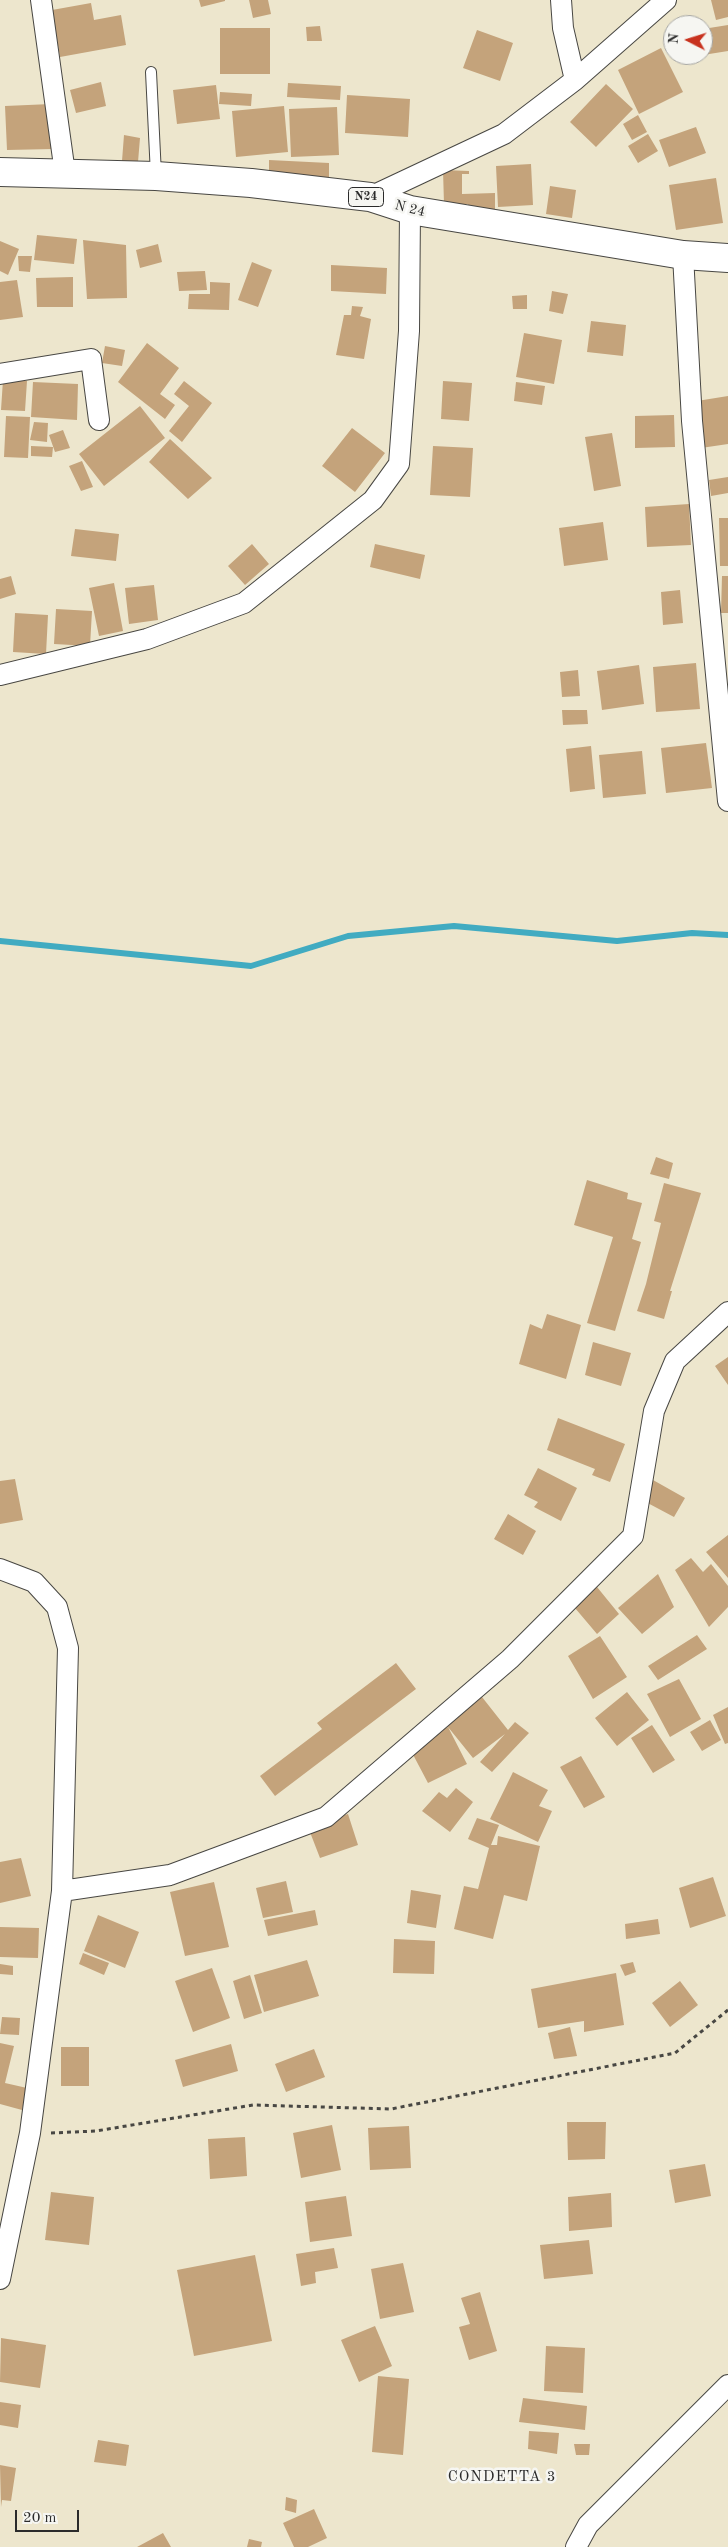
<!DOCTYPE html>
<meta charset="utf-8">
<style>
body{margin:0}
#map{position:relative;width:728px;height:2547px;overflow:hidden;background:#ede6cd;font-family:"Old Standard TT",serif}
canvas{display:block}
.north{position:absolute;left:663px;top:15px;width:50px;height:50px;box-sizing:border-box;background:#f6f6f2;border:1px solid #a5a5a2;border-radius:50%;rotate:275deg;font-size:14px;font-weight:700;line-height:20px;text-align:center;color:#2b2b2b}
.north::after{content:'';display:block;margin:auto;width:18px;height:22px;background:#c8321e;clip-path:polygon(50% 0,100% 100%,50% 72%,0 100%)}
.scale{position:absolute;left:15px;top:2510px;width:64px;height:22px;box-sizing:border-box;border:2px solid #2b2b2b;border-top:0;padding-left:6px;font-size:15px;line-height:18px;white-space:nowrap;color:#2b2b2b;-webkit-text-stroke:4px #f6f6f2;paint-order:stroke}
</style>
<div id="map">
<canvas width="728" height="2547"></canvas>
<div class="north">N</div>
<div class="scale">20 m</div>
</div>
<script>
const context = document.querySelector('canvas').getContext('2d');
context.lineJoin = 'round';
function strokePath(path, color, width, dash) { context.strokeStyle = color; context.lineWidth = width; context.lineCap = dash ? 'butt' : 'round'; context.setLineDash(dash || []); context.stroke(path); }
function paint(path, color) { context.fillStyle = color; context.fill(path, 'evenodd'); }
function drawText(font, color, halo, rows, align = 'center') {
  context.font = font + ' "Old Standard TT",serif'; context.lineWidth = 5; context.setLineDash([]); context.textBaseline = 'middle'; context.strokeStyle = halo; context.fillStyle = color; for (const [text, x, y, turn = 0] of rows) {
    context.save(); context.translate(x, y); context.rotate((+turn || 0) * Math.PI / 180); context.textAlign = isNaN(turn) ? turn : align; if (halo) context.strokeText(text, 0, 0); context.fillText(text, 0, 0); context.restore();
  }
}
const stream = new Path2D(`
 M 0,941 L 251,966 L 348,936 L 454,926 L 617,941 L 692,933 L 728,935`);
const building = new Path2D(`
 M 199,0 L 225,0 L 225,1 L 201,7 Z
 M 249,0 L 268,0 L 271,14 L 253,18 Z
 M 711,0 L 728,0 L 728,17 L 716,20 Z
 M 91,3 L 94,20 L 121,15 L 126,45 L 60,57 L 52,10 Z
 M 728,25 L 728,51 L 703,55 L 703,29 Z
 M 320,26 L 322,41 L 307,41 L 306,27 Z
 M 220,28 L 270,28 L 270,74 L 220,74 Z
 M 477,30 L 513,43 L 500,81 L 463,68 Z
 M 661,48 L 683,92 L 639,114 L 618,70 Z
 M 101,82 L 106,106 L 76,113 L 70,90 Z
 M 288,83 L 341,86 L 340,100 L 287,97 Z
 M 606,84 L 633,109 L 596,147 L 570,122 Z
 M 216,85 L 220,119 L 177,124 L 173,90 Z
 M 220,92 L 252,94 L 251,106 L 219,104 Z
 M 347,95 L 410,99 L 408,137 L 345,133 Z
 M 51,104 L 53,149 L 7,150 L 5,106 Z
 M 284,106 L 288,152 L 236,157 L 232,111 Z
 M 337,107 L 339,155 L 291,157 L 289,109 Z
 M 638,115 L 647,132 L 632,140 L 623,124 Z
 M 696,127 L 706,153 L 669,167 L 659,140 Z
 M 648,134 L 658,151 L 638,163 L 628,146 Z
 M 124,135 L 140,138 L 138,162 L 122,161 Z
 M 269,160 L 329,163 L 329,178 L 269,175 Z
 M 531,164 L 533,205 L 498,207 L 496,166 Z
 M 443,170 L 469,171 L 469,174 L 462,174 L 462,194 L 495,193 L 495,214 L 470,212 L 468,204 L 444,204 Z
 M 716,178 L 723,223 L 676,230 L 669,185 Z
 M 550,186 L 576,190 L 572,218 L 546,214 Z
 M 37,235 L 77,239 L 74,264 L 34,260 Z
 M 83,240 L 126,245 L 127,298 L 87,299 Z
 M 0,241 L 19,249 L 8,275 L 0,271 Z
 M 158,244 L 162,262 L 140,268 L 136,250 Z
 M 18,256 L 32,256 L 30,272 L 19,271 Z
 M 252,262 L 272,270 L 258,307 L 238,300 Z
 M 331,265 L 387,268 L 386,294 L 331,291 Z
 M 205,271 L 207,290 L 179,291 L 177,272 Z
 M 73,277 L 73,307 L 37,307 L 36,278 Z
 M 17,280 L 23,317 L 0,320 L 0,282 Z
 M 210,282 L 230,283 L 229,310 L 188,309 L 189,294 L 210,294 Z
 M 552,291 L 568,294 L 563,314 L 549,311 Z
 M 527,295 L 527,309 L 513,309 L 512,296 Z
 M 352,306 L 363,307 L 360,316 L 371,319 L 364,359 L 336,355 L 344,315 L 351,315 Z
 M 591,321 L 626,325 L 623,356 L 587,352 Z
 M 524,333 L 562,340 L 554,384 L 516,377 Z
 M 147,343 L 179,368 L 160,394 L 175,405 L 165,419 L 118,382 Z
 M 105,346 L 125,350 L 122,366 L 102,363 Z
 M 3,380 L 27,381 L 25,411 L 1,410 Z
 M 184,381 L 212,403 L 182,442 L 169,431 L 189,406 L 174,394 Z
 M 443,381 L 472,383 L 469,421 L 441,419 Z
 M 33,382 L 78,384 L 77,420 L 31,417 Z
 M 516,382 L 545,386 L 542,405 L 514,401 Z
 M 728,396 L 728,444 L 701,448 L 697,401 Z
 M 140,406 L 165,438 L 104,486 L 79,454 Z
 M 674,415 L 675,447 L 635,448 L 635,416 Z
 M 6,416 L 30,417 L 28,458 L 4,457 Z
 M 34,422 L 48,423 L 47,442 L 30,440 Z
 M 352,428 L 385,453 L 355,492 L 322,466 Z
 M 63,430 L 70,448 L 55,452 L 49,435 Z
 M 612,433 L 621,486 L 594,491 L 585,437 Z
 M 170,439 L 212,478 L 188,499 L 149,462 Z
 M 31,446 L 53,447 L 52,457 L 31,456 Z
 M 433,446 L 473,448 L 470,497 L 430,495 Z
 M 82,461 L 93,487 L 81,491 L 69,466 Z
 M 728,477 L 728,493 L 711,496 L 709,480 Z
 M 689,504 L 691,545 L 647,547 L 645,507 Z
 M 719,518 L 728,518 L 728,566 L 720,566 Z
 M 603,522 L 608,560 L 564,566 L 559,528 Z
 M 75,529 L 119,534 L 116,561 L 71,556 Z
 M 252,544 L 269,564 L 245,585 L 228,566 Z
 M 375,544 L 425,555 L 420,579 L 370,567 Z
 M 11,576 L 16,594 L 0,599 L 0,579 Z
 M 722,576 L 728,576 L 728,613 L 721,613 Z
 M 114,583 L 123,631 L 99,636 L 89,588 Z
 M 154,585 L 158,620 L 129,624 L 125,588 Z
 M 680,590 L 683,623 L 663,625 L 661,592 Z
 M 56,609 L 92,611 L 90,646 L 54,644 Z
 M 15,613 L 48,615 L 46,654 L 13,652 Z
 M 696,663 L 700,709 L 656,712 L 653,667 Z
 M 639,665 L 644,704 L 602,710 L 597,671 Z
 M 578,670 L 580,696 L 562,697 L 560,672 Z
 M 562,710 L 587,710 L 588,724 L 563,725 Z
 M 706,743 L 712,788 L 666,793 L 661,748 Z
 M 591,746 L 595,789 L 570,792 L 566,749 Z
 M 642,751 L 646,794 L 603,798 L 599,755 Z
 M 656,1157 L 673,1163 L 669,1179 L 650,1174 Z
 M 587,1180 L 628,1193 L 627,1199 L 642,1203 L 632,1239 L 641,1242 L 615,1331 L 587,1323 L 613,1237 L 574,1225 Z
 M 664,1183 L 701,1193 L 670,1291 L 672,1291 L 664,1319 L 637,1311 L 646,1284 L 661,1223 L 654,1221 Z
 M 547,1314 L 581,1325 L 566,1379 L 519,1364 L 530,1324 L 542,1329 Z
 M 593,1342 L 631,1353 L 621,1386 L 585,1375 Z
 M 728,1357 L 728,1385 L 715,1366 Z
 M 558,1418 L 625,1444 L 610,1482 L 592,1475 L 595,1469 L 547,1450 Z
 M 538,1468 L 577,1488 L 561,1521 L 534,1507 L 538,1502 L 524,1495 Z
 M 15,1479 L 23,1520 L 0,1524 L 0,1481 Z
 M 653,1480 L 685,1498 L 674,1517 L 642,1500 Z
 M 508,1514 L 536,1531 L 523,1555 L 494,1539 Z
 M 728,1535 L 728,1578 L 706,1552 Z
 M 691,1558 L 703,1572 L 711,1564 L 728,1586 L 728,1607 L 709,1627 L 675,1570 Z
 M 658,1574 L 674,1607 L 642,1634 L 618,1608 Z
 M 597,1587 L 619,1614 L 597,1634 L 575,1608 Z
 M 697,1635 L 707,1649 L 658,1680 L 648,1666 Z
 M 600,1636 L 627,1677 L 593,1699 L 568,1656 Z
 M 396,1663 L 416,1689 L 275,1796 L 260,1776 L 322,1729 L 317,1723 Z
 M 679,1679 L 701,1719 L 670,1737 L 647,1694 Z
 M 627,1692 L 649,1720 L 617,1746 L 595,1718 Z
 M 482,1697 L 508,1730 L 515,1722 L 529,1733 L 492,1772 L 480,1762 L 505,1734 L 473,1758 L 448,1727 L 467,1764 L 428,1783 L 409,1747 L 448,1727 L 446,1725 Z
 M 728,1707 L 728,1743 L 725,1744 L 713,1715 Z
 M 710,1720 L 721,1740 L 702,1751 L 690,1732 Z
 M 652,1725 L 675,1760 L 653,1773 L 631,1738 Z
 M 581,1756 L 605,1797 L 584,1808 L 560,1767 Z
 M 513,1772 L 548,1790 L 539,1806 L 552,1811 L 538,1842 L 490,1819 Z
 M 456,1788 L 473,1802 L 450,1832 L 422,1811 L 439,1792 L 447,1798 Z
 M 348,1814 L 358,1845 L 320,1858 L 308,1827 Z
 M 477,1818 L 499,1825 L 491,1845 L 497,1845 L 498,1836 L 540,1846 L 527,1901 L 504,1895 L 493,1939 L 454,1929 L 464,1886 L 478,1889 L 489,1848 L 468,1839 Z
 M 21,1858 L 31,1896 L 0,1903 L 0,1862 Z
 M 713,1877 L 726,1916 L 690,1928 L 679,1888 Z
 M 286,1881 L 293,1912 L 263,1918 L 256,1888 Z
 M 214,1882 L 229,1947 L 185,1956 L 170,1892 Z
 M 411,1890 L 441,1895 L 436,1928 L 407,1923 Z
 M 315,1910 L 318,1925 L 268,1936 L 264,1920 Z
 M 98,1915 L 139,1932 L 125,1968 L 84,1951 Z
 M 658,1919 L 660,1934 L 626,1939 L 625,1924 Z
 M 0,1927 L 39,1928 L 38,1958 L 0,1957 Z
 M 394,1939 L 435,1941 L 434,1974 L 393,1973 Z
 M 83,1953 L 109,1963 L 104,1975 L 79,1964 Z
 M 307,1960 L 319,1996 L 264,2012 L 254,1975 Z
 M 633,1962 L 636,1972 L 625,1976 L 620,1965 Z
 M 0,1964 L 13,1966 L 13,1975 L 0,1974 Z
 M 212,1968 L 230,2018 L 193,2032 L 175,1981 Z
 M 616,1973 L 624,2025 L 584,2032 L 584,2021 L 538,2028 L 531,1989 Z
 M 250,1975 L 262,2013 L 244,2019 L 233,1981 Z
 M 680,1981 L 698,2005 L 670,2027 L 652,2003 Z
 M 2,2017 L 20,2018 L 19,2035 L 0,2034 Z
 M 570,2027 L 577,2056 L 554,2059 L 548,2033 Z
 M 0,2043 L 14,2046 L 5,2083 L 27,2088 L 22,2110 L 0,2104 Z
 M 231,2044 L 238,2071 L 183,2087 L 175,2060 Z
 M 61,2047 L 89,2047 L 89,2086 L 61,2086 Z
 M 314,2049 L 325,2077 L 286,2092 L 275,2064 Z
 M 567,2122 L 606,2122 L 605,2159 L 568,2160 Z
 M 332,2125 L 341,2170 L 301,2178 L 293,2133 Z
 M 409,2126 L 411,2168 L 370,2170 L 368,2128 Z
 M 245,2137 L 247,2176 L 210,2179 L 208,2139 Z
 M 705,2164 L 711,2196 L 675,2203 L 669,2170 Z
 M 51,2192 L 94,2197 L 89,2245 L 45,2240 Z
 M 611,2193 L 612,2227 L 569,2231 L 568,2197 Z
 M 346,2196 L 352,2236 L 310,2242 L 305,2202 Z
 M 589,2240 L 593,2274 L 544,2279 L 540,2245 Z
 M 334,2248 L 338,2268 L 315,2272 L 316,2283 L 301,2286 L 296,2254 Z
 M 255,2255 L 272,2341 L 194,2356 L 177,2270 Z
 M 403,2263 L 414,2312 L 380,2319 L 371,2269 Z
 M 480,2292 L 497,2351 L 469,2360 L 459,2327 L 470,2324 L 461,2298 Z
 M 375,2326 L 392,2366 L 359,2382 L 341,2340 Z
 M 1,2338 L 46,2345 L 40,2388 L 0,2382 Z
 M 546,2346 L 585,2348 L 583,2393 L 544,2391 Z
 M 378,2376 L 409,2379 L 403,2455 L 372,2452 Z
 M 523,2398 L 587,2406 L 585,2430 L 519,2422 Z
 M 0,2402 L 21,2405 L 18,2428 L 0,2425 Z
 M 529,2431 L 559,2433 L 557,2454 L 528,2449 Z
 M 98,2440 L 129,2445 L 126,2466 L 94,2462 Z
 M 574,2444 L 590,2444 L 589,2455 L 576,2455 Z
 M 0,2465 L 16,2468 L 11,2501 L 2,2500 L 1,2507 Z
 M 286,2497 L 297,2500 L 296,2513 L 285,2510 Z
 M 314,2509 L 327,2538 L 308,2547 L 294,2547 L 283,2523 Z
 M 163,2533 L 171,2547 L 137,2547 Z
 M 249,2539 L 262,2542 L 261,2547 L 247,2547 Z`);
const path = new Path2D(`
 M 51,2133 L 96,2131 L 253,2105 L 391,2109 L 675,2053 L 728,2010`);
const service = new Path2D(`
 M 151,72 L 156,175`);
const minor = new Path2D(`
 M 41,0 L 65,173
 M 561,0 L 563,28 L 575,80
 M 370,197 L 504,134 L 575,80 L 666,0
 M 683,255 L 692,421 L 728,801
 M 0,374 L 91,359 L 99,420
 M 0,675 L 147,639 L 244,603 L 373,500 L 399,464 L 409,331 L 410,210
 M 0,1569 L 34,1582 L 57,1607 L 68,1648 L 62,1891 L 30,2133 L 0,2279
 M 62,1891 L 170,1875 L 326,1817 L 510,1659 L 633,1536 L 654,1411 L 675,1361 L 728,1312
 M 576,2547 L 588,2525 L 728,2385`);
const primary = new Path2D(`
 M 0,172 L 156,176 L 251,183 L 370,197 L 410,210 L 683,255 L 728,258`);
const shields = [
 [366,197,35]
];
const shieldNames = [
 ["N24",366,197]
];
const streetNames = [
 ["N 24",410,209,14]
];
const neighbourhoodNames = [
 ["СONDETTA 3",502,2477]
];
strokePath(stream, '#41abc1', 6);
paint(building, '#c4a37b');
strokePath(service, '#484743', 12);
strokePath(minor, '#484743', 22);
strokePath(primary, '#484743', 30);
strokePath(path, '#484743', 3, [4, 4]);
strokePath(service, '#fff', 10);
strokePath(minor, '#fff', 20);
strokePath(primary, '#fff', 28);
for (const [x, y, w] of shields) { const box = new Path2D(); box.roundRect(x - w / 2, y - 9.5, w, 19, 4); context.fillStyle = '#f6f6f2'; context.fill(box); strokePath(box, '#2b2b2b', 1); }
drawText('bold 12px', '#2b2b2b', null, shieldNames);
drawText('14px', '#2b2b2b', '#f6f6f2', streetNames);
context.letterSpacing = '1px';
drawText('15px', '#2b2b2b', '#f6f6f2', neighbourhoodNames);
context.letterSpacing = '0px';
</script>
